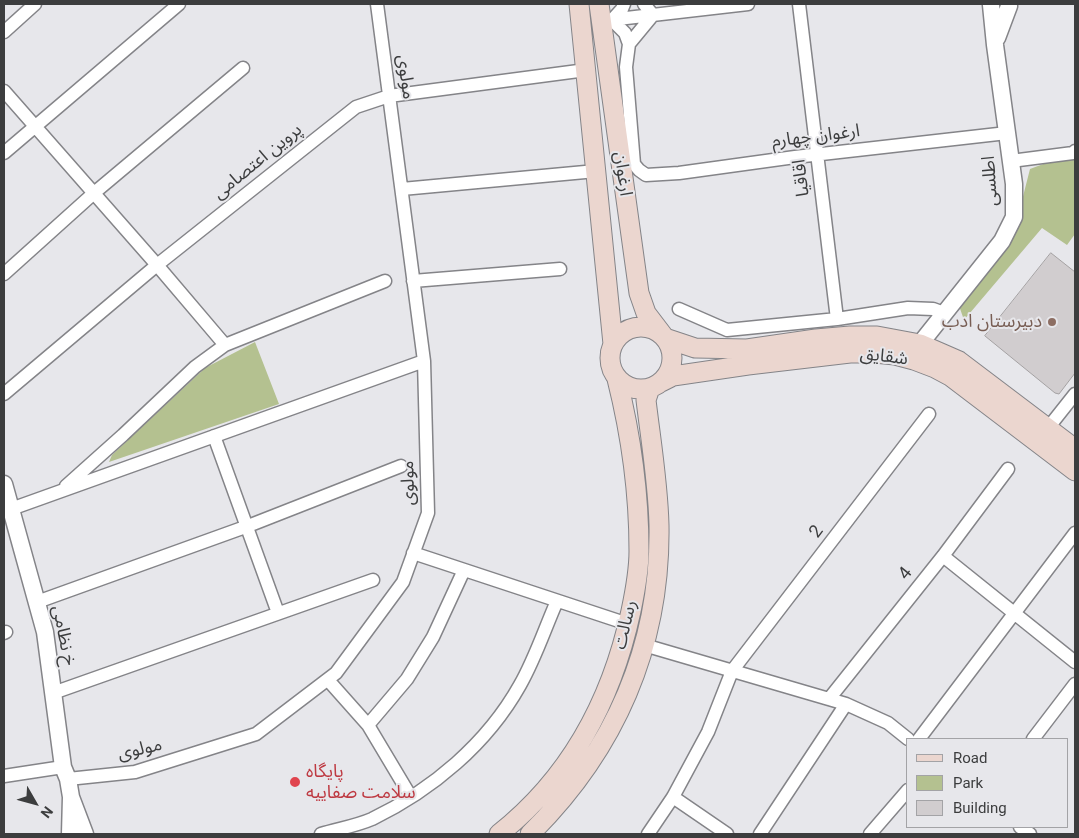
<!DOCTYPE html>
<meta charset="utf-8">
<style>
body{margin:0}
#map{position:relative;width:1079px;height:838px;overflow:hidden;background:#e7e7eb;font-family:Roboto,sans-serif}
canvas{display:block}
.frame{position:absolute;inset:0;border:5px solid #3c3d3e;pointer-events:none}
.legend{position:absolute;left:906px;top:738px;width:162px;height:90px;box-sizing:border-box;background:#e7e7eb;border:1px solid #a3a3a6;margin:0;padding:6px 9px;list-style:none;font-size:15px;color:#3c3d3e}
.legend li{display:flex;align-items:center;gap:10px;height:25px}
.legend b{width:25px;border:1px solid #a3a3a6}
.north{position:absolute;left:10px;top:778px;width:50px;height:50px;-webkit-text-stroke:4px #e7e7eb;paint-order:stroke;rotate:128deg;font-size:14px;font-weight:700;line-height:20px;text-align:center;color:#3c3d3e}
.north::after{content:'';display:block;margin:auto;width:18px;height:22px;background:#3c3d3e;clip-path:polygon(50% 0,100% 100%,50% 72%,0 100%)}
</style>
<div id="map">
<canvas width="1079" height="838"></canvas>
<div class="frame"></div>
<ul class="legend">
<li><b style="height:6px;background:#ebd6cf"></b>Road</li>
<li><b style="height:14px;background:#b4c190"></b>Park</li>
<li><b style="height:14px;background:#d1cdcf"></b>Building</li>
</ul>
<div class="north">N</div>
</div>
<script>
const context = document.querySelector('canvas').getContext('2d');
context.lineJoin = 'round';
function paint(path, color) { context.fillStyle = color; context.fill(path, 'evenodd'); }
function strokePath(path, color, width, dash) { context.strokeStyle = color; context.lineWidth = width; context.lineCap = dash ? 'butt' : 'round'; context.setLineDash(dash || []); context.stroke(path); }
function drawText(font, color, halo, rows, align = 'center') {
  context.font = font + ' Roboto,"Noto Sans Arabic",sans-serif'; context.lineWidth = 4; context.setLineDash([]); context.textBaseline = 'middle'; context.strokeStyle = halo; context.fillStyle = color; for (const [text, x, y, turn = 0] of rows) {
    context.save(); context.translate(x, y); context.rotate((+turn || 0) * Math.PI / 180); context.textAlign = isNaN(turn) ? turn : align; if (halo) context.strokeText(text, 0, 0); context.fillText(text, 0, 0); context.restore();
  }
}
const green = new Path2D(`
 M 1075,152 L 1075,234 L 1067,245 L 1042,228 L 964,320 L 957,300 L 1017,220 L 1030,169 Z
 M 255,342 L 279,404 L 109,462 L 112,455 L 205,368 Z`);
const building = new Path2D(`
 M 1051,253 L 1075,272 L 1075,373 L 1059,394 L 1055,393 L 985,336 Z`);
const minor = new Path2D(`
 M 624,4 L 622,9 L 612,20 L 625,33 L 629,44 L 626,67 L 634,164 L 639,170 L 646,175 L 679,173 L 795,157 L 1007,133
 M 799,4 L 837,319
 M 609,20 L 748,4
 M 4,32 L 35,4
 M 629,44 L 653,15 L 644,4
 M 4,91 L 157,265 L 225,345
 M 4,153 L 179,4
 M 1011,161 L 1073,153 L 1075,151
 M 402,189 L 596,171
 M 4,274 L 94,193 L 243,68
 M 413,281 L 560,269
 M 679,309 L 727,330 L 837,319 L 908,308 L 933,309 L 944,313
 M 4,394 L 157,265 L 356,107 L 389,96 L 586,70
 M 1048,428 L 1075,394
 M 214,436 L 278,613
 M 66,486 L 123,435 L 195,367 L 225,345 L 385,281
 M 11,509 L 424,361
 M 413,553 L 628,624
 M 943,556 L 1075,662
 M 37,602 L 248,526 L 401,466
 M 4,633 L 6,632
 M 644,645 L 846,704 L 888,723 L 908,739
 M 328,680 L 368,725 L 411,797
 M 53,693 L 373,580
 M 829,699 L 943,556 L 1008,469
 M 368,725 L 407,679 L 433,637 L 464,570
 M 919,739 L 1075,533
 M 1033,739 L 1075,684
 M 4,776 L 63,767
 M 68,779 L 135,772 L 256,734 L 336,673 L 403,582 L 428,513 L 424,361 L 377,4
 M 673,797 L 727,834
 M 1020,827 L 1030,834
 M 321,834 C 337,829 356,826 372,819 C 432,790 487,744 520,685 C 535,659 545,628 557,601
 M 648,834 L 673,797 L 708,732 L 732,671 L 929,414
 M 760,834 L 846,704
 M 870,834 L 908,790`);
const tertiary = new Path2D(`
 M 997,38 L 1009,6
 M 920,344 L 1002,241 L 1014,217 L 1014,184 L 995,45 L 991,5
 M 4,484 L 45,632 L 63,767 L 68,779 L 71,797
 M 70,834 L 71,797 L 85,834`);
const secondary = new Path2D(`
 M 579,4 L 613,344
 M 599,4 L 639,293 L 646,313 L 665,338 L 695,348 L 747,349 L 816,339 L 850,336 L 877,336 L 920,344 L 959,361 L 1075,449
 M610 358a31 31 0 1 1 62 0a31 31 0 1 1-62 0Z
 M 661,382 L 673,376 L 748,365 L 850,353 L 874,353 L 895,355 L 914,360 L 935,368 L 950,376 L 1075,471
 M 499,834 C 571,777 612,699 631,611 C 635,592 639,570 639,551 C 639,492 631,435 617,379
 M 530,834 C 615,750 661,646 659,525 C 658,483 651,442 646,400 L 650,388`);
const markers = [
 [1052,322,5,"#8d6e63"],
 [295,782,6,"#e0444e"]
];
const streetNames = [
 ["مولوی",405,77,82],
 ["ارغوان چهارم",816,137,-7],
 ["پروین اعتصامی",258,162,-39],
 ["ارغوان",622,174,82],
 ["اقاقیا",802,178,-97],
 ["اطلسی",991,181,-94],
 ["شقایق",884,357,7],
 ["مولوی",409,483,-91],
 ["2",817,532,-53],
 ["4",906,574,-51],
 ["رسالت",626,625,-77],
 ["خ نظامی",63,636,79],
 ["مولوی",140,750,-13]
];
const educationNames = [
 ["دبیرستان ادب",1042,322]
];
const healthNames = [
 ["پایگاه",306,772],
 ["سلامت صفاییه",306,793]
];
paint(green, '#b4c190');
paint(building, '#d1cdcf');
strokePath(building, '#a4a1a2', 1);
strokePath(minor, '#848488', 15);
strokePath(tertiary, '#848488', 19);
strokePath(secondary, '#848488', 21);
strokePath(minor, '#fff', 12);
strokePath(tertiary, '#fff', 16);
strokePath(secondary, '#ebd6cf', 19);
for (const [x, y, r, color] of markers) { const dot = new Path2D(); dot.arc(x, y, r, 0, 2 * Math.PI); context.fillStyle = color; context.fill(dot); strokePath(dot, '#e7e7eb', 2); }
drawText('18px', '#3c3d3e', '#e7e7eb', streetNames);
drawText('18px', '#785e54', '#e7e7eb', educationNames, 'right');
drawText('18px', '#be3a42', '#e7e7eb', healthNames, 'left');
</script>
